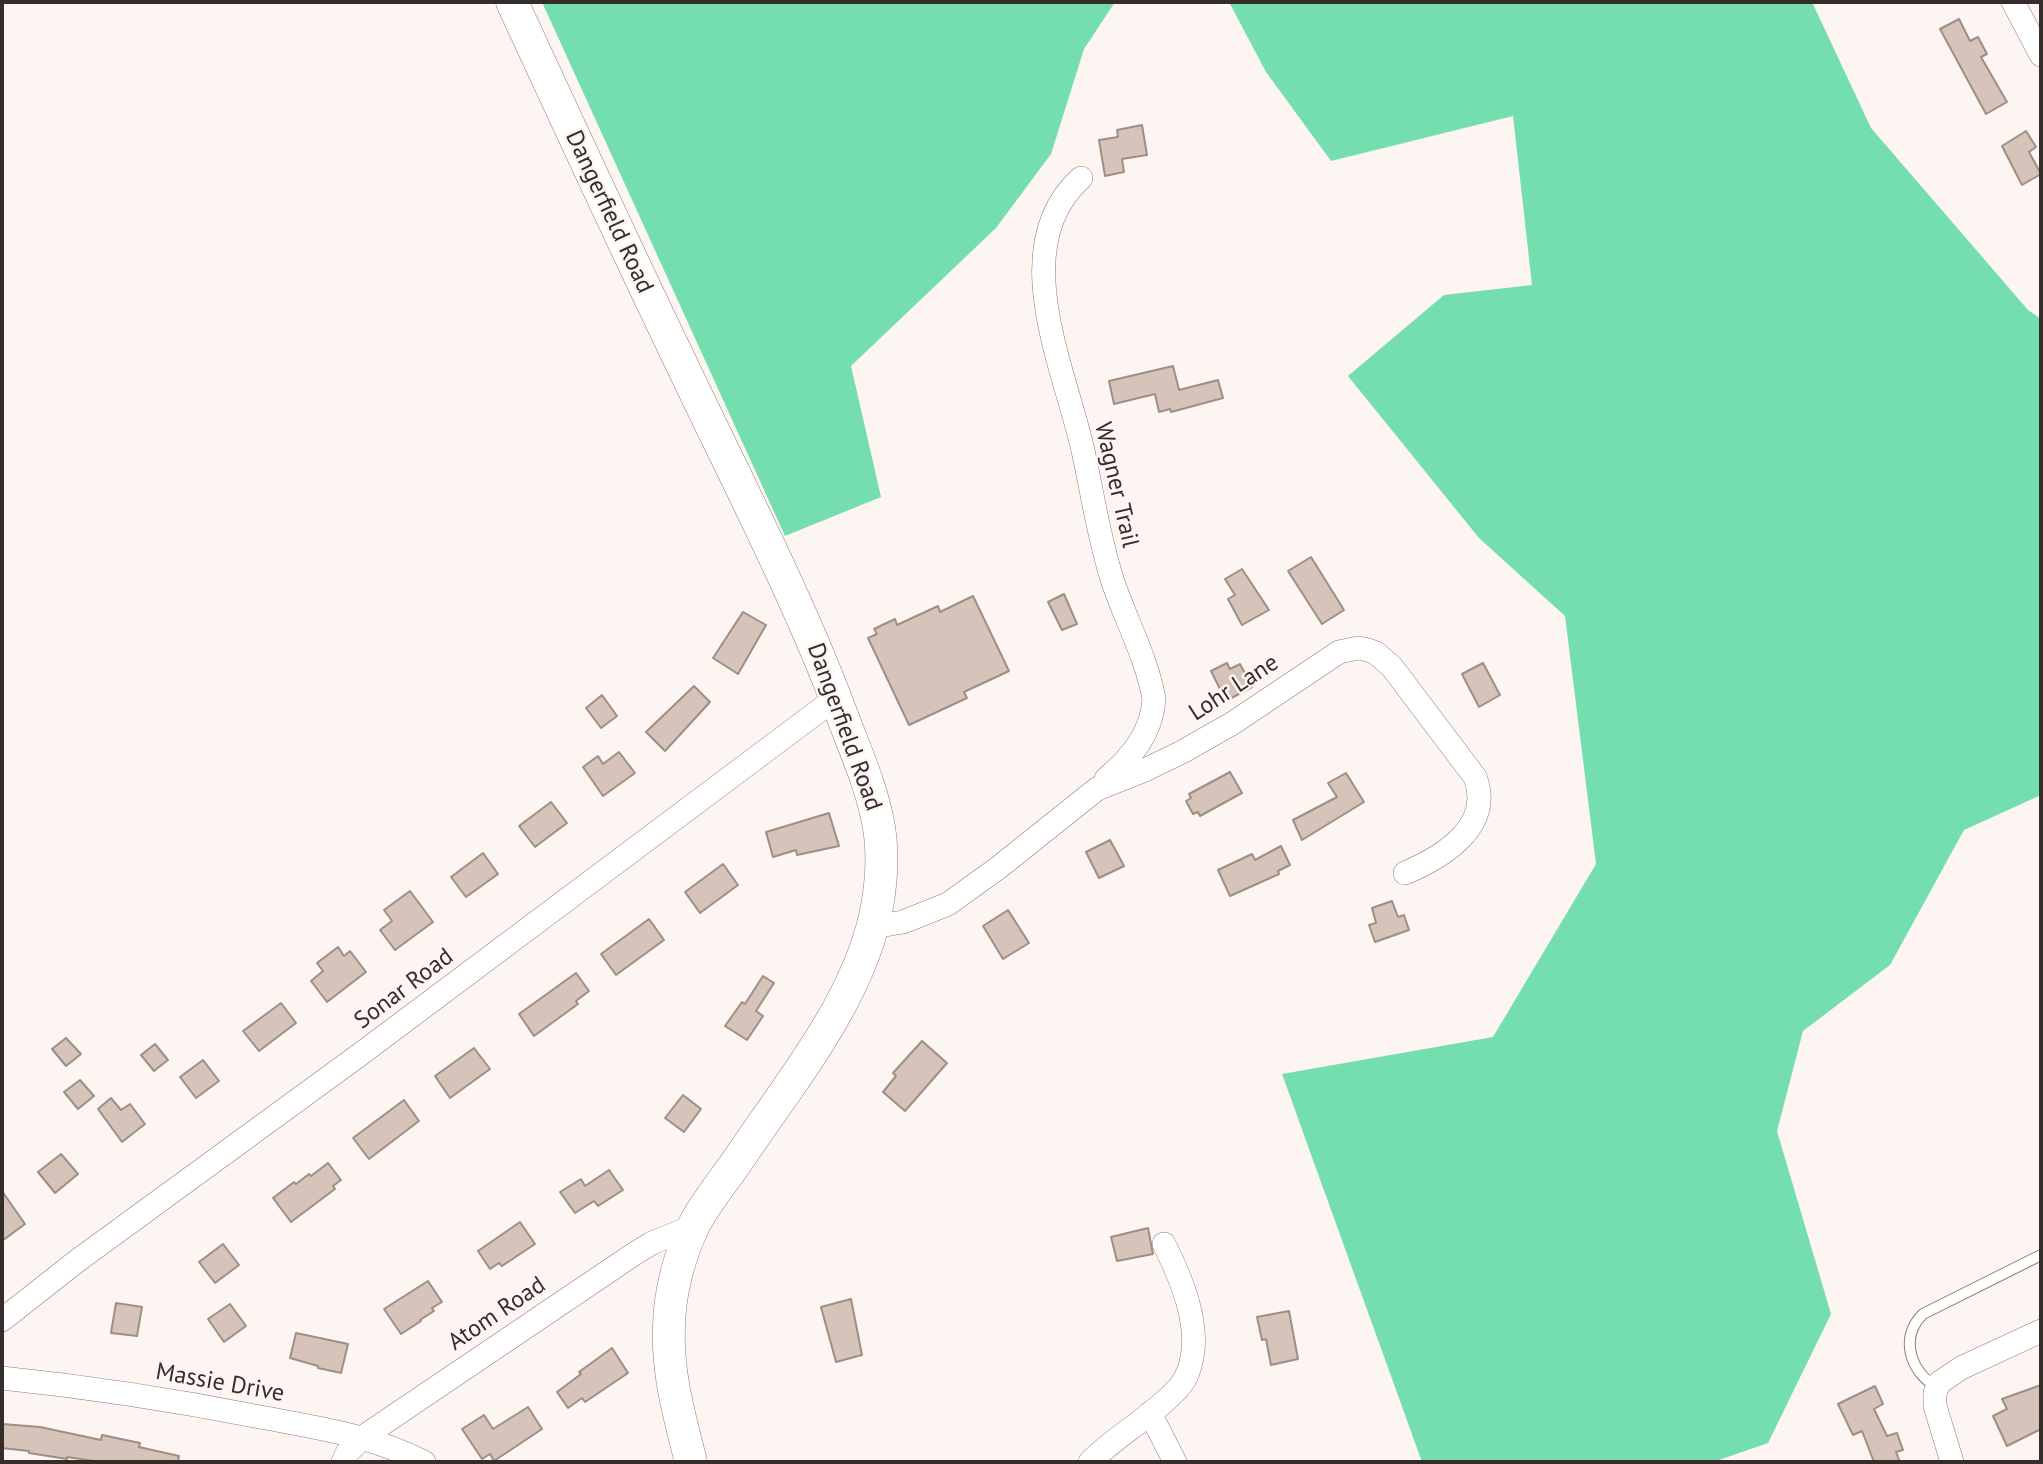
<!DOCTYPE html>
<style>
body{margin:0}
#map{position:relative;width:2043px;height:1464px;overflow:hidden;background:#fdf5f1;font-family:"PT Sans",sans-serif}
canvas{display:block}
.frame{position:absolute;inset:0;border:4px solid #342d29;pointer-events:none}
</style>
<div id="map">
<canvas width="2043" height="1464"></canvas>
<div class="frame"></div>
</div>
<script>
const context = document.querySelector('canvas').getContext('2d');
context.lineJoin = 'round';
function paint(path, color) { context.fillStyle = color; context.fill(path, 'evenodd'); }
function strokePath(path, color, width, dash) { context.strokeStyle = color; context.lineWidth = width; context.lineCap = dash ? 'butt' : 'round'; context.setLineDash(dash || []); context.stroke(path); }
function drawText(font, color, halo, rows, align = 'center') {
  context.font = font + ' "PT Sans",sans-serif'; context.lineWidth = 5; context.setLineDash([]); context.textBaseline = 'middle'; context.strokeStyle = halo; context.fillStyle = color; for (const [text, x, y, turn = 0] of rows) {
    context.save(); context.translate(x, y); context.rotate((+turn || 0) * Math.PI / 180); context.textAlign = isNaN(turn) ? turn : align; if (halo) context.strokeText(text, 0, 0); context.fillText(text, 0, 0); context.restore();
  }
}
const forest = new Path2D(`
 M 542,2 L 1115,2 L 1084,49 L 1051,154 L 996,228 L 851,366 L 881,497 L 785,536 Z
 M 1229,2 L 1812,2 L 1871,128 L 2028,310 L 2041,319 L 2041,795 L 1964,830 L 1890,965 L 1803,1031 L 1777,1131 L 1831,1314 L 1768,1443 L 1713,1462 L 1422,1462 L 1282,1074 L 1493,1037 L 1596,864 L 1565,616 L 1479,538 L 1348,376 L 1444,295 L 1532,285 L 1513,116 L 1331,161 L 1266,72 Z`);
const building = new Path2D(`
 M 1959,19 L 1970,41 L 1978,37 L 1987,54 L 1981,57 L 2007,102 L 1986,114 L 1940,29 Z
 M 1142,125 L 1147,155 L 1122,159 L 1124,172 L 1105,176 L 1099,140 L 1118,137 L 1117,130 Z
 M 2026,131 L 2036,147 L 2029,152 L 2041,174 L 2022,185 L 2002,146 Z
 M 1173,366 L 1179,390 L 1218,380 L 1223,398 L 1171,412 L 1170,409 L 1159,412 L 1155,394 L 1114,404 L 1109,381 Z
 M 1311,557 L 1344,610 L 1322,624 L 1288,571 Z
 M 1242,569 L 1269,610 L 1242,625 L 1228,599 L 1235,595 L 1225,579 Z
 M 1064,594 L 1077,624 L 1062,630 L 1048,602 Z
 M 973,596 L 1009,671 L 964,692 L 967,698 L 909,725 L 868,638 L 877,634 L 874,629 L 895,619 L 897,625 L 938,606 L 940,612 Z
 M 743,612 L 766,625 L 738,674 L 713,658 Z
 M 1227,663 L 1230,669 L 1240,664 L 1252,687 L 1226,701 L 1211,671 Z
 M 1483,663 L 1500,695 L 1479,707 L 1462,674 Z
 M 694,686 L 710,702 L 665,751 L 646,732 Z
 M 602,695 L 617,716 L 601,728 L 586,708 Z
 M 619,752 L 635,773 L 603,796 L 583,767 L 598,756 L 603,764 Z
 M 1230,772 L 1242,793 L 1200,816 L 1198,812 L 1193,814 L 1186,801 L 1191,798 L 1189,794 Z
 M 1346,773 L 1364,802 L 1302,840 L 1293,820 L 1337,797 L 1328,783 Z
 M 551,802 L 567,823 L 535,847 L 519,826 Z
 M 829,813 L 839,846 L 797,855 L 796,850 L 773,857 L 766,832 Z
 M 1110,840 L 1124,866 L 1099,878 L 1086,852 Z
 M 1281,846 L 1290,865 L 1278,871 L 1279,874 L 1230,896 L 1218,870 L 1252,854 L 1255,860 Z
 M 483,853 L 498,874 L 466,897 L 451,877 Z
 M 723,864 L 738,885 L 700,913 L 685,892 Z
 M 410,891 L 433,922 L 395,950 L 380,930 L 392,921 L 384,910 Z
 M 1392,901 L 1398,917 L 1404,915 L 1409,930 L 1375,942 L 1369,925 L 1376,923 L 1372,908 Z
 M 1008,910 L 1029,943 L 1003,959 L 983,926 Z
 M 649,919 L 664,940 L 616,975 L 601,954 Z
 M 338,947 L 344,956 L 350,951 L 366,972 L 327,1002 L 311,981 L 323,971 L 317,963 Z
 M 576,973 L 589,991 L 576,1001 L 578,1004 L 534,1036 L 519,1014 Z
 M 763,976 L 774,983 L 756,1011 L 763,1016 L 747,1040 L 725,1026 L 742,1002 L 745,1004 Z
 M 281,1003 L 296,1023 L 259,1051 L 243,1031 Z
 M 66,1038 L 81,1054 L 66,1066 L 52,1049 Z
 M 922,1041 L 947,1063 L 905,1111 L 883,1092 L 896,1076 L 893,1073 Z
 M 155,1044 L 168,1060 L 154,1071 L 141,1055 Z
 M 474,1048 L 490,1069 L 450,1098 L 435,1076 Z
 M 203,1060 L 219,1081 L 196,1098 L 180,1077 Z
 M 80,1080 L 94,1096 L 78,1109 L 64,1092 Z
 M 683,1095 L 701,1109 L 684,1132 L 665,1118 Z
 M 111,1098 L 121,1110 L 130,1104 L 145,1124 L 122,1142 L 98,1109 Z
 M 404,1100 L 419,1121 L 369,1159 L 353,1138 Z
 M 61,1154 L 78,1174 L 55,1193 L 38,1172 Z
 M 328,1163 L 341,1180 L 333,1186 L 335,1189 L 291,1222 L 273,1198 L 294,1182 L 296,1184 L 309,1174 L 311,1176 Z
 M 609,1170 L 623,1190 L 598,1206 L 594,1201 L 575,1213 L 560,1192 L 581,1179 L 585,1186 Z
 M 2,1191 L 25,1224 L 2,1241 Z
 M 520,1222 L 535,1244 L 502,1266 L 499,1263 L 490,1269 L 478,1251 Z
 M 1148,1228 L 1153,1254 L 1117,1261 L 1111,1237 Z
 M 223,1244 L 239,1265 L 215,1283 L 199,1262 Z
 M 428,1281 L 442,1302 L 432,1308 L 434,1311 L 420,1320 L 421,1321 L 401,1334 L 384,1309 Z
 M 851,1299 L 862,1355 L 836,1362 L 821,1307 Z
 M 116,1303 L 142,1307 L 137,1336 L 111,1333 Z
 M 230,1304 L 246,1326 L 224,1342 L 208,1319 Z
 M 1289,1311 L 1298,1359 L 1271,1365 L 1266,1339 L 1262,1340 L 1257,1317 Z
 M 296,1333 L 348,1344 L 341,1373 L 318,1368 L 318,1366 L 290,1358 Z
 M 612,1348 L 628,1373 L 585,1402 L 582,1398 L 568,1408 L 557,1392 L 581,1374 L 579,1372 Z
 M 2041,1385 L 2041,1429 L 2007,1446 L 1993,1416 L 2007,1409 L 2002,1399 Z
 M 1875,1386 L 1883,1404 L 1874,1409 L 1887,1436 L 1897,1433 L 1903,1450 L 1896,1452 L 1900,1462 L 1874,1462 L 1862,1431 L 1853,1435 L 1838,1404 Z
 M 528,1407 L 542,1429 L 494,1461 L 490,1454 L 482,1459 L 462,1429 L 484,1415 L 493,1429 Z
 M 2,1424 L 40,1427 L 101,1440 L 102,1435 L 140,1443 L 139,1447 L 179,1456 L 178,1462 L 101,1462 L 67,1457 L 67,1459 L 29,1453 L 29,1451 L 2,1448 Z`);
const lane = new Path2D(`
 M 1937,1387 C 1910,1372 1899,1337 1923,1314 L 2041,1255`);
const street = new Path2D(`
 M 2013,2 L 2041,55
 M 1081,178 C 1004,247 1067,373 1084,455 C 1093,497 1099,538 1112,579 C 1125,619 1147,658 1154,699 C 1152,733 1131,758 1106,779
 M 873,927 L 903,922 L 948,904 L 998,868 L 1097,789 L 1145,770 L 1182,752 L 1233,723 L 1339,652 L 1358,648 L 1368,650 L 1376,653 L 1392,667 L 1475,777 C 1494,826 1443,857 1405,873
 M 2,1320 L 77,1261 L 362,1053 L 836,698
 M 2,1378 C 89,1387 174,1400 260,1417 C 319,1428 370,1435 424,1462
 M 1150,1413 L 1175,1462
 M 343,1462 L 347,1453 L 363,1437 L 634,1254 L 652,1243 L 694,1226
 M 1090,1462 C 1113,1439 1141,1423 1165,1401 C 1174,1393 1184,1384 1188,1372 C 1204,1331 1182,1280 1164,1244
 M 1952,1462 L 1935,1406 L 1935,1393 L 1939,1383 L 1961,1368 L 2041,1331`);
const secondary = new Path2D(`
 M 512,2 C 568,123 624,245 682,365 C 737,481 797,595 842,715 C 855,750 871,785 878,822 C 883,847 882,875 878,901 C 863,996 790,1082 738,1160 C 723,1182 704,1204 693,1227 C 679,1257 669,1295 669,1328 C 667,1374 680,1418 691,1462`);
const streetNames = [
 ["Dangerfield Road",609,212,65],
 ["Wagner Trail",1116,485,77],
 ["Lohr Lane",1234,688,-33],
 ["Dangerfield Road",844,727,70],
 ["Sonar Road",404,989,-37],
 ["Atom Road",497,1314,-34],
 ["Massie Drive",220,1383,10]
];
paint(forest, '#75deae');
paint(building, '#d6c4ba');
strokePath(building, '#9f8e84', 2);
strokePath(lane, '#8e7d74', 12);
strokePath(street, '#8e7d74', 24);
strokePath(secondary, '#8e7d74', 33);
strokePath(lane, '#fff', 10);
strokePath(street, '#fff', 23);
strokePath(secondary, '#fff', 32);
drawText('24px', '#342d29', '#fdf5f1', streetNames);
</script>
